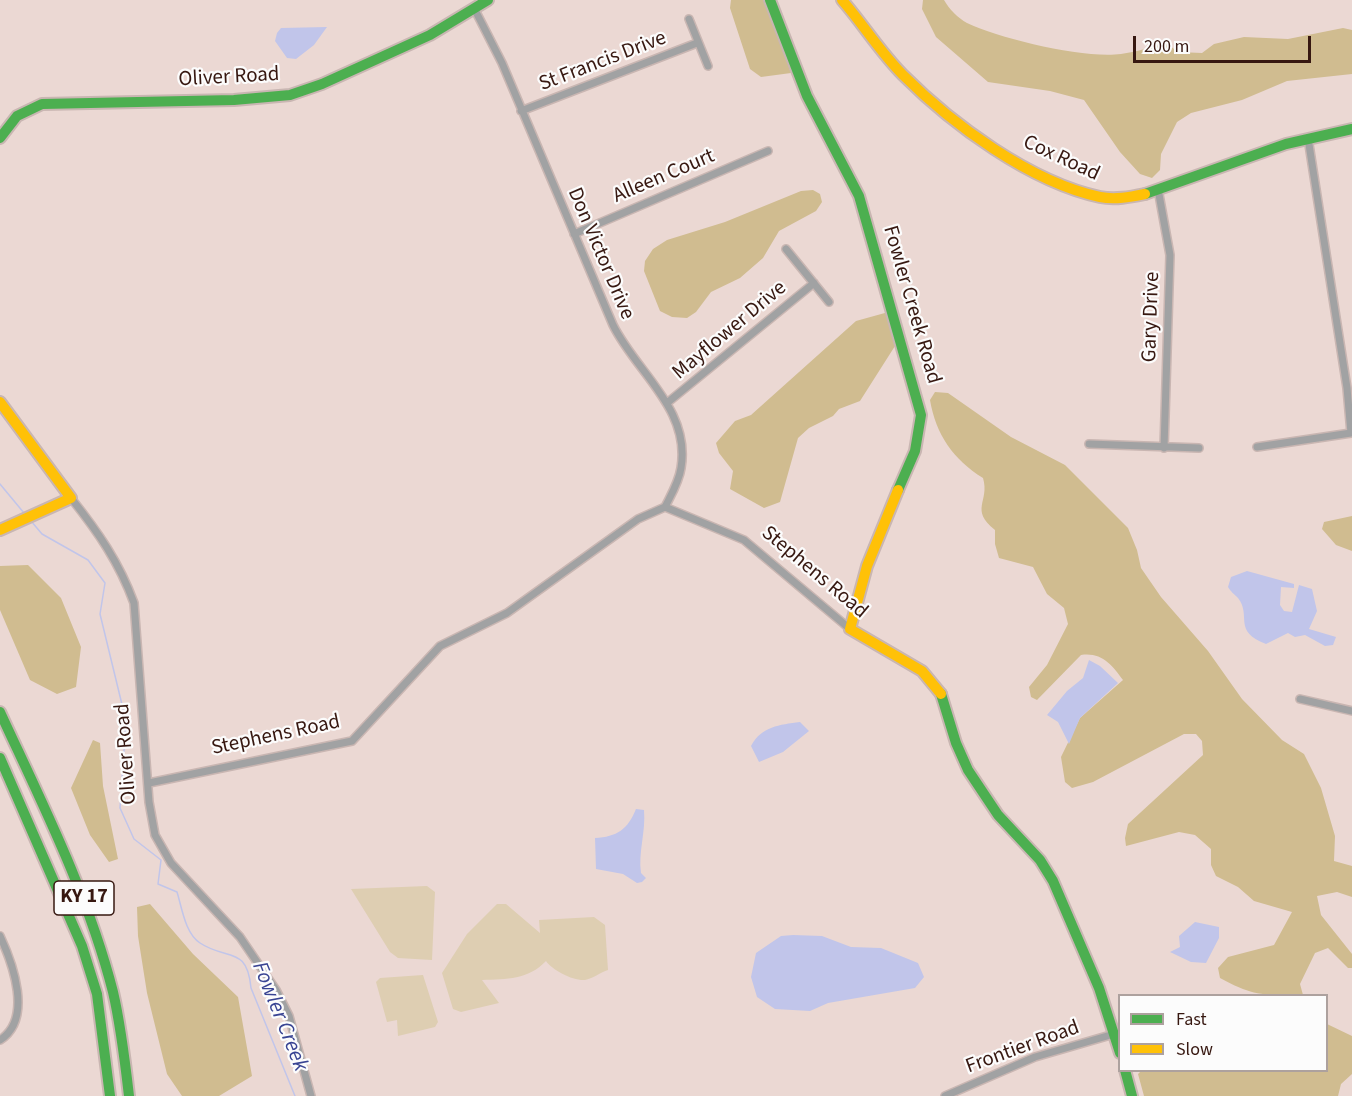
<!DOCTYPE html>
<style>
body{margin:0}
#map{position:relative;width:1352px;height:1096px;overflow:hidden;background:#ebd8d3;font-family:"Source Sans 3",sans-serif}
canvas{display:block}
.legend{position:absolute;left:1118px;top:994px;width:210px;height:78px;box-sizing:border-box;background:#fcfcfc;border:2px solid #ada19e;margin:0;padding:8px 10px;list-style:none;font-size:18px;color:#371811}
.legend li{display:flex;align-items:center;gap:12px;height:30px}
.legend b{width:30px;border:2px solid #ada19e}
.scale{position:absolute;left:1133px;top:36px;width:178px;height:27px;box-sizing:border-box;border:3px solid #371811;border-top:0;padding-left:8px;font-size:18px;line-height:21px;white-space:nowrap;color:#371811;-webkit-text-stroke:4px #fcfcfc;paint-order:stroke}
</style>
<div id="map">
<canvas width="1352" height="1096"></canvas>
<ul class="legend">
<li><b style="height:8px;background:#4caf50"></b>Fast</li>
<li><b style="height:8px;background:#ffc107"></b>Slow</li>
</ul>
<div class="scale">200 m</div>
</div>
<script>
const context = document.querySelector('canvas').getContext('2d');
context.lineJoin = 'round';
function paint(path, color) { context.fillStyle = color; context.fill(path, 'evenodd'); }
function strokePath(path, color, width, dash) { context.strokeStyle = color; context.lineWidth = width; context.lineCap = dash ? 'butt' : 'round'; context.setLineDash(dash || []); context.stroke(path); }
function drawText(font, color, halo, rows, align = 'center') {
  context.font = font + ' "Source Sans 3",sans-serif'; context.lineWidth = 4.5; context.setLineDash([]); context.textBaseline = 'middle'; context.strokeStyle = halo; context.fillStyle = color; for (const [text, x, y, turn = 0] of rows) {
    context.save(); context.translate(x, y); context.rotate((+turn || 0) * Math.PI / 180); context.textAlign = isNaN(turn) ? turn : align; if (halo) context.strokeText(text, 0, 0); context.fillText(text, 0, 0); context.restore();
  }
}
const green = new Path2D(`
 M 427,886 L 435,892 L 432,960 L 398,958 L 390,952 L 351,889 Z
 M 497,904 L 506,904 L 540,933 L 539,920 L 594,917 L 605,925 L 608,970 C 601,972 592,979 585,980 C 573,981 552,970 546,961 C 528,980 507,979 482,980 L 499,1003 L 461,1012 L 453,1009 L 442,973 L 467,934 Z
 M 423,975 L 438,1022 L 435,1027 L 398,1036 L 397,1020 L 387,1022 L 376,982 L 380,978 Z`);
const forest = new Path2D(`
 M 731,0 L 766,0 L 791,73 L 761,77 L 750,69 L 730,8 Z
 M 923,0 L 944,0 C 949,9 958,18 967,23 C 1001,39 1084,59 1121,54 C 1136,52 1152,47 1166,43 L 1178,52 L 1202,53 L 1214,44 L 1244,37 L 1288,39 L 1343,28 L 1352,30 L 1352,74 L 1287,81 L 1242,100 L 1191,113 L 1177,122 L 1161,154 L 1160,170 L 1152,178 L 1140,174 L 1120,152 L 1084,100 L 1050,91 L 988,82 L 936,37 L 922,9 Z
 M 813,190 L 820,194 L 822,202 L 816,211 L 779,231 L 763,258 L 740,278 L 711,292 L 696,312 L 687,318 L 672,317 L 660,311 L 644,271 L 645,261 L 653,249 L 667,240 L 725,222 L 801,191 Z
 M 892,311 L 899,335 L 895,346 L 860,401 L 839,409 L 833,416 L 809,428 L 798,438 L 780,502 L 764,508 L 730,489 L 733,471 L 719,453 L 716,443 L 735,421 L 751,415 L 856,321 Z
 M 935,392 L 948,393 L 1011,437 L 1065,465 L 1128,528 L 1137,550 L 1141,568 L 1161,597 L 1208,651 L 1242,699 L 1282,740 L 1304,754 L 1321,788 L 1335,836 L 1334,861 L 1352,866 L 1352,897 L 1337,892 L 1317,896 L 1321,915 L 1352,954 L 1352,968 L 1348,968 L 1328,948 L 1315,953 L 1300,984 L 1303,995 C 1264,995 1255,997 1220,978 L 1218,968 L 1228,957 L 1274,945 L 1292,912 L 1254,901 L 1238,887 L 1216,876 L 1211,865 L 1211,849 L 1195,835 L 1179,832 L 1126,846 L 1125,838 L 1128,824 L 1203,755 L 1202,741 L 1196,734 L 1184,734 L 1093,782 L 1072,788 L 1065,782 L 1061,757 L 1080,718 L 1123,680 C 1112,665 1102,652 1081,655 L 1037,700 L 1031,697 L 1029,687 L 1047,665 L 1068,624 L 1064,608 L 1047,594 L 1033,567 L 999,558 L 995,544 L 995,530 C 969,509 990,502 983,478 C 953,459 936,435 930,400 Z
 M 1352,516 L 1352,551 L 1336,545 L 1322,529 L 1324,522 Z
 M 28,565 L 61,598 L 81,647 L 76,687 L 57,694 L 30,680 L 0,610 L 0,566 Z
 M 93,740 L 100,743 L 103,786 L 118,859 L 109,862 L 90,835 L 71,788 Z
 M 150,904 L 193,954 L 238,997 L 252,1076 L 219,1096 L 182,1096 L 167,1074 L 147,993 L 138,936 L 137,907 Z
 M 1327,1024 L 1352,1036 L 1352,1074 L 1341,1084 L 1338,1096 L 1144,1096 L 1138,1074 L 1141,1071 L 1326,1070 Z`);
const water = new Path2D(`
 M 327,27 L 314,45 L 296,59 L 287,58 L 275,41 L 277,33 L 281,28 Z
 M 1247,571 L 1294,584 L 1294,588 L 1281,587 L 1280,605 L 1284,611 L 1292,612 L 1299,585 L 1312,589 L 1317,611 L 1309,629 L 1336,637 L 1333,645 L 1325,646 L 1305,635 L 1295,637 L 1288,633 L 1266,644 C 1232,631 1252,616 1238,598 C 1234,594 1231,592 1228,587 L 1231,577 Z
 M 1089,660 L 1100,666 L 1118,683 L 1080,718 L 1069,744 L 1058,722 L 1047,715 L 1067,691 L 1083,678 Z
 M 800,722 L 809,731 L 783,752 L 759,762 L 751,746 C 762,726 779,725 800,722 Z
 M 636,809 L 644,810 C 646,832 638,852 641,873 L 646,878 L 642,882 L 637,883 L 623,874 L 596,869 L 595,838 C 617,837 628,829 636,809 Z
 M 1195,922 L 1219,927 L 1219,938 L 1206,963 L 1191,962 L 1170,952 L 1180,947 L 1179,936 Z
 M 793,935 L 822,936 L 851,947 L 881,948 L 918,963 L 924,977 L 915,988 L 828,1003 L 810,1011 L 775,1009 L 757,997 L 751,977 L 756,953 L 781,936 Z`);
const stream = new Path2D(`
 M 0,484 L 24,513
 M 31,521 L 42,534 L 88,560 L 105,583 L 100,614 L 126,721 L 120,808 L 134,839 L 161,860 L 158,884 L 177,892 C 182,908 185,933 200,943 C 227,961 247,945 251,988 L 295,1096`);
const street = new Path2D(`
 M 475,10 L 502,63 L 613,325 C 636,372 691,409 681,468 C 679,482 671,495 665,507
 M 689,19 L 708,66
 M 521,111 L 697,43
 M 1158,189 L 1170,255 L 1164,448
 M 574,234 L 768,151
 M 786,249 L 829,302
 M 667,403 L 814,283
 M 1089,444 L 1199,448
 M 1257,447 L 1351,433 L 1347,388 L 1308,138
 M 71,498 C 98,532 119,562 134,603 L 149,802 L 155,835 L 171,863 L 240,937 L 276,990 L 289,1016 L 311,1096
 M 1300,699 L 1352,711
 M 149,783 L 352,741 L 440,646 L 507,613 L 638,519 L 665,507 L 744,540 L 850,629
 M 0,936 C 13,964 33,1019 0,1040
 M 945,1096 L 1035,1057 L 1114,1034`);
const fast = new Path2D(`
 M 770,0 L 807,96 L 859,196 L 921,415 L 915,451 L 898,490
 M 0,138 L 17,116 L 42,104 L 234,100 L 290,95 L 322,84 L 430,35 L 488,0
 M 1145,194 L 1286,144 L 1352,129
 M 941,694 L 956,743 L 968,770 L 998,815 L 1040,860 L 1053,881 L 1099,988 L 1120,1053
 M 0,712 C 42,803 88,894 113,992 C 121,1026 125,1061 129,1096
 M 0,758 L 82,946 L 97,994 L 110,1096
 M 1125,1070 L 1132,1096`);
const slow = new Path2D(`
 M 842,0 C 863,24 880,52 903,75 C 952,124 1030,182 1100,197 C 1115,200 1130,197 1145,194
 M 0,402 L 71,498 L 0,530
 M 898,490 L 867,566 L 850,629 L 922,671 L 941,694`);
const shields = [
 [84,898,60]
];
const shieldNames = [
 ["KY 17",84,898]
];
const streetNames = [
 ["St Francis Drive",603,62,-21],
 ["Oliver Road",229,78,-3],
 ["Cox Road",1061,159,25],
 ["Alleen Court",664,177,-23],
 ["Don Victor Drive",600,254,67],
 ["Fowler Creek Road",911,305,74],
 ["Gary Drive",1152,317,-88],
 ["Mayflower Drive",730,331,-40],
 ["Stephens Road",814,573,40],
 ["Stephens Road",276,736,-12],
 ["Oliver Road",127,754,-94],
 ["Frontier Road",1023,1048,-20]
];
const waterNames = [
 ["Fowler Creek",279,1017,68]
];
paint(green, '#deceb2');
paint(forest, '#d0bc90');
paint(water, '#c1c5ea');
strokePath(stream, '#c1c5ea', 1.5);
strokePath(street, '#c9b6b2', 10);
strokePath(fast, '#c9b6b2', 14);
strokePath(slow, '#c9b6b2', 14);
strokePath(street, '#a1a2a3', 7);
strokePath(fast, '#4caf50', 10);
strokePath(slow, '#ffc107', 10);
for (const [x, y, w] of shields) { const box = new Path2D(); box.roundRect(x - w / 2, y - 17, w, 34, 4.5); context.fillStyle = '#fcfcfc'; context.fill(box); strokePath(box, '#371811', 1.5); }
drawText('bold 20px', '#371811', null, shieldNames);
drawText('21px', '#371811', '#fcfcfc', streetNames);
drawText('italic 22px', '#394493', '#fcfcfc', waterNames);
</script>
